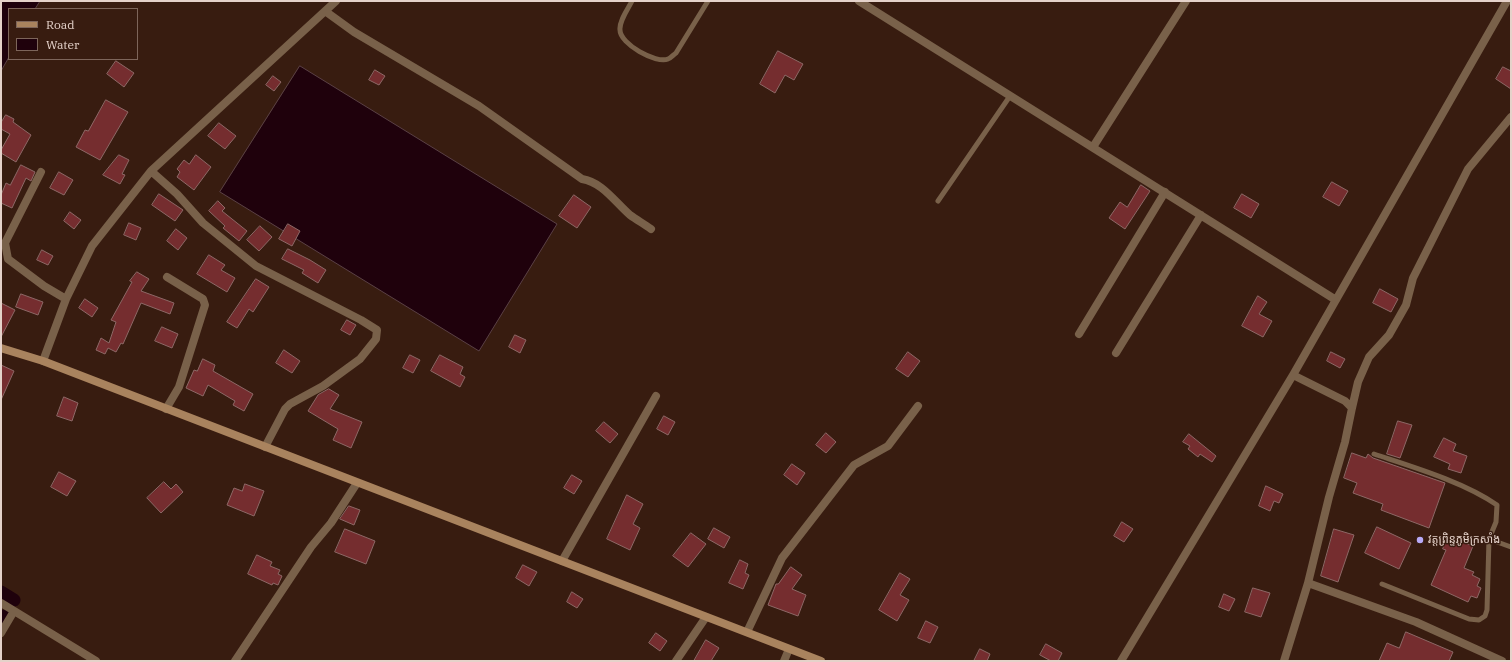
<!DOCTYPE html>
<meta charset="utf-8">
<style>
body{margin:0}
#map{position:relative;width:1512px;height:662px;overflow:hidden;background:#381c10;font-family:"IBM Plex Serif",serif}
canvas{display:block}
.frame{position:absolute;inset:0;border:2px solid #e5d2ca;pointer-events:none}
.legend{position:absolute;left:8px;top:8px;width:130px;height:52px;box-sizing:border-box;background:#381c10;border:1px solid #7d655a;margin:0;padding:5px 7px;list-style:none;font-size:12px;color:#e5d2ca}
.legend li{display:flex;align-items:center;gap:8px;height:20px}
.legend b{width:20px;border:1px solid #7d655a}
</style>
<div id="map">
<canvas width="1512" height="662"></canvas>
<div class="frame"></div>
<ul class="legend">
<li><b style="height:5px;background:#a9835e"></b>Road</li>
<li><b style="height:11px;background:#1f010c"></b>Water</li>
</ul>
</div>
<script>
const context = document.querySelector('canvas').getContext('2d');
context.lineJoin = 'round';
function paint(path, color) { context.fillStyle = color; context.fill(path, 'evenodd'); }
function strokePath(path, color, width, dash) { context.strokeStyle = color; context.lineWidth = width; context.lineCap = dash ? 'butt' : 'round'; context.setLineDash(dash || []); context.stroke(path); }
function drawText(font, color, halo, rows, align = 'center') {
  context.font = font + ' "IBM Plex Serif","Noto Sans Khmer",serif'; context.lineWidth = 3; context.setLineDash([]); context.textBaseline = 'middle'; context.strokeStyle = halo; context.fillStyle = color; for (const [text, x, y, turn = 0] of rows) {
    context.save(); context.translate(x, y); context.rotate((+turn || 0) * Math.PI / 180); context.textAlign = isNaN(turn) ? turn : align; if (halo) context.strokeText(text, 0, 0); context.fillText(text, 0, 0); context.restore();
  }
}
const water = new Path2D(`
 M 1,1 L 40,1 L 35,9 L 9,9 L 9,57 L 1,71 Z
 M 300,66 L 557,224 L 479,351 L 220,192 Z`);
const canal = new Path2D(`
 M 1,592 L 14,600
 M 1,621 L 4,616`);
const building = new Path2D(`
 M 778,51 L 803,64 L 794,80 L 785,75 L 775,93 L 760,84 Z
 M 116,61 L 134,73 L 124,87 L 107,74 Z
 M 1503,67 L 1511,71 L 1511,89 L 1496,79 Z
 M 375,70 L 385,76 L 379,85 L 369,80 Z
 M 273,76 L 281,82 L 274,91 L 266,85 Z
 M 106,100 L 128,112 L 100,160 L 76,147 L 85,130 L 88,131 Z
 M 6,115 L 14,119 L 13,122 L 31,135 L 16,162 L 1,153 L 1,150 L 10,134 L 1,129 L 1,123 Z
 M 219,123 L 236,136 L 225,149 L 208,136 Z
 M 119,155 L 129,160 L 122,174 L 125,175 L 120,184 L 103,175 Z
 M 196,155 L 211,167 L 194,190 L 177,177 L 180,172 L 177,169 L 184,160 L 189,164 Z
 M 21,165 L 35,172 L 31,181 L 26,178 L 12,208 L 1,203 L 1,195 L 6,183 L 10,185 Z
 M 59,172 L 73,180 L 64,195 L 50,188 Z
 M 1332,182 L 1348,191 L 1339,206 L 1323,197 Z
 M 1141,185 L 1150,191 L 1125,229 L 1109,218 L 1120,202 L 1127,207 Z
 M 159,194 L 183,210 L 175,221 L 152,205 Z
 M 1242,194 L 1259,204 L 1251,218 L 1234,208 Z
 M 574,195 L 591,207 L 577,228 L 559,216 Z
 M 218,201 L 225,208 L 222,211 L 247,231 L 239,241 L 223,228 L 225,226 L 209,211 Z
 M 70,212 L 81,220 L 74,229 L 64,221 Z
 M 129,223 L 141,228 L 136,240 L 124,235 Z
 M 288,224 L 300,231 L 292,246 L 279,239 Z
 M 260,226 L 272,237 L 259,251 L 247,240 Z
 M 176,229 L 187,238 L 178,250 L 167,241 Z
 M 288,249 L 310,260 L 326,270 L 318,283 L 302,273 L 304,270 L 282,259 Z
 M 42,250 L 53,256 L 48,265 L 37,260 Z
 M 209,255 L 225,265 L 221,270 L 235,278 L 227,292 L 197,274 Z
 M 137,272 L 149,279 L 141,291 L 174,303 L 170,314 L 141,303 L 123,344 L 121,343 L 116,352 L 108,348 L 105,354 L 96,350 L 101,338 L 109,343 L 116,322 L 111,320 L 132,282 L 130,281 Z
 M 256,279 L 269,287 L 253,312 L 249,309 L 237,328 L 227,322 Z
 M 1380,289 L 1398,299 L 1391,312 L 1373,303 Z
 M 21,294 L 43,302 L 38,315 L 16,307 Z
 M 1258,296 L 1267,302 L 1259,314 L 1272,321 L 1263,337 L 1242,326 Z
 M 85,299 L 98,308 L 92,317 L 79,308 Z
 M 1,303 L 15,310 L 1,337 Z
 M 347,320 L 356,325 L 350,335 L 341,330 Z
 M 162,327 L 178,334 L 172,348 L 155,341 Z
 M 515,335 L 526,340 L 520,353 L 509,347 Z
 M 284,350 L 300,361 L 292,373 L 276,363 Z
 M 908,352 L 920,361 L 908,377 L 896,369 Z
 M 1331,352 L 1345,359 L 1340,368 L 1327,361 Z
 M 410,355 L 420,360 L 413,373 L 403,368 Z
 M 440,355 L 463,367 L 460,374 L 465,377 L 460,387 L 431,371 Z
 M 203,359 L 215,365 L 213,371 L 253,394 L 244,411 L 233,405 L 235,401 L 208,385 L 203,396 L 186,388 L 194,370 L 197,371 Z
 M 1,365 L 14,371 L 1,400 Z
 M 329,389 L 339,395 L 330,409 L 362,422 L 351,448 L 333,440 L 338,429 L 308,411 L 318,395 Z
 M 64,397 L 78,403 L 72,421 L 57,416 Z
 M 664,416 L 675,422 L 668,435 L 657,429 Z
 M 1398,421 L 1412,425 L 1400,458 L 1387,454 Z
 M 604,422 L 618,434 L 610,443 L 596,431 Z
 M 826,433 L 836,442 L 826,453 L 816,445 Z
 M 1189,434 L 1216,456 L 1212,462 L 1200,454 L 1198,457 L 1188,449 L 1190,446 L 1183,442 Z
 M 1444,438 L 1456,444 L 1453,451 L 1467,456 L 1461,473 L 1448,469 L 1450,464 L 1434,457 Z
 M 1352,453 L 1366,458 L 1368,454 L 1373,458 L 1445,483 L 1429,528 L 1381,510 L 1383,504 L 1353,493 L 1357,483 L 1344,478 Z
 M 792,464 L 805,473 L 797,485 L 784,475 Z
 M 59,472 L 76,481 L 67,496 L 51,487 Z
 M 572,475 L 582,481 L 574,494 L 564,488 Z
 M 164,482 L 171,489 L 176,484 L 183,492 L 161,513 L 147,498 Z
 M 245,484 L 264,491 L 254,516 L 227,505 L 234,488 L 242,491 Z
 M 1266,486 L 1283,494 L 1279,503 L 1274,501 L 1270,511 L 1259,506 Z
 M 627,495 L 643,504 L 633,524 L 640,528 L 630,550 L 607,539 Z
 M 349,506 L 360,510 L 354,525 L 340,519 Z
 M 1122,522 L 1133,529 L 1124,542 L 1114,536 Z
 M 1377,527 L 1411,543 L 1399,569 L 1365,553 Z
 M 714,528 L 730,537 L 724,548 L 708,539 Z
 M 345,529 L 375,541 L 366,564 L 335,552 Z
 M 1334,529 L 1354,535 L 1338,582 L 1321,576 Z
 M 691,533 L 706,544 L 688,567 L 673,556 Z
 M 1448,536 L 1473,546 L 1464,568 L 1474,572 L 1472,575 L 1480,579 L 1477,586 L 1481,588 L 1477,598 L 1471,596 L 1468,602 L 1431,585 L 1446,550 L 1443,549 Z
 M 257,555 L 272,562 L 270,566 L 280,570 L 278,574 L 282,576 L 278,585 L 273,583 L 272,585 L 248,574 Z
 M 740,560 L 748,564 L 745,573 L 749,575 L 743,589 L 729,583 Z
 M 523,565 L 537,572 L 529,586 L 516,578 Z
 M 791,567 L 802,575 L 792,589 L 806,595 L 798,616 L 768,605 L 776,584 L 778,584 Z
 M 900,573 L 910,579 L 900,595 L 909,600 L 897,621 L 879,610 Z
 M 1253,588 L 1270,593 L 1261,617 L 1245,612 Z
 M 572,592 L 583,599 L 577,608 L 567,602 Z
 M 1224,594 L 1235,599 L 1229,611 L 1219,607 Z
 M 926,621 L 938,627 L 930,643 L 918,638 Z
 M 1406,632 L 1453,652 L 1449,661 L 1379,661 L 1387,643 L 1399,648 Z
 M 656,633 L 667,641 L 660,651 L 649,643 Z
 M 706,640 L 719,648 L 711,661 L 694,661 Z
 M 1046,644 L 1062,653 L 1058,661 L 1051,661 L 1040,655 Z
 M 980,649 L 990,654 L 987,661 L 974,661 Z`);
const lane = new Path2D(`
 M 632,1 C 628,9 619,21 620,30 C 620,44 656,64 668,59 C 671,58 673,55 676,53 L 708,1
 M 938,201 L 1010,96
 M 1374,454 C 1413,467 1464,482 1497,505 L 1496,522 L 1489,539 L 1487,610 L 1485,616 L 1479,620 L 1469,619 L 1382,584
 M 1489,539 L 1511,547`);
const street = new Path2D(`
 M 859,1 L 1336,300
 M 325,11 L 354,32 L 479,106 L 582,179 C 602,182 615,202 630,215 C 637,220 644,224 651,229
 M 1093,147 L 1186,1
 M 151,171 L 177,194 L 203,223 L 256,266 L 361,320 L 377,330 L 376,339 L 360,359 L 323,386 L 290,404 L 285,409 L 265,447
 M 41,172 L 5,243 L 8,259 L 44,286 L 66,299
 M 1079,334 L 1165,192
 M 1116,353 L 1201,215
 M 43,361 L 66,299 L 92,246 L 151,171 L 336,1
 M 1352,408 L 1358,382 L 1369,357 L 1389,335 L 1406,305 L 1413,278 L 1468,169 L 1511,117
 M 166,409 L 179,387 L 205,305 L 203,299 L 167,277
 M 562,561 L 656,396
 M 1308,583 L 1416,622 L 1502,661
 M 1,603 L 96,661
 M 747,632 L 782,558 L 854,465 L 888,446 L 918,406
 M 1,633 L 14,611
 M 235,661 L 311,547 L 331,523 L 357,483
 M 676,661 L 706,617
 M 784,661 L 789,649
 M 1121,661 L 1293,375 L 1507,1
 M 1284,661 L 1308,583 L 1329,497 L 1345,442 L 1352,408 L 1345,401 L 1293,375`);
const secondary = new Path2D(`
 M 1,348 L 43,361 L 821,661`);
const markers = [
 [1420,540,4,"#b9aaf7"]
];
const poiNames = [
 ["វត្តព្រិន្ទភូមិក្រសាំង",1428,540]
];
paint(water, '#1f010c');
strokePath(water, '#5a4045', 1);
strokePath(canal, '#1f010c', 13);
paint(building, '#752d2f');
strokePath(building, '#8d6866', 1);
strokePath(lane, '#79614a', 5);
strokePath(street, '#79614a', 8);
strokePath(secondary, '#a9835e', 8);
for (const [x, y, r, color] of markers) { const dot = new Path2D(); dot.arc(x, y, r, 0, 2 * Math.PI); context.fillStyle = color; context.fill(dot); strokePath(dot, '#381c10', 1.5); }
drawText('11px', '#e5d2ca', '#381c10', poiNames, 'left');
</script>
